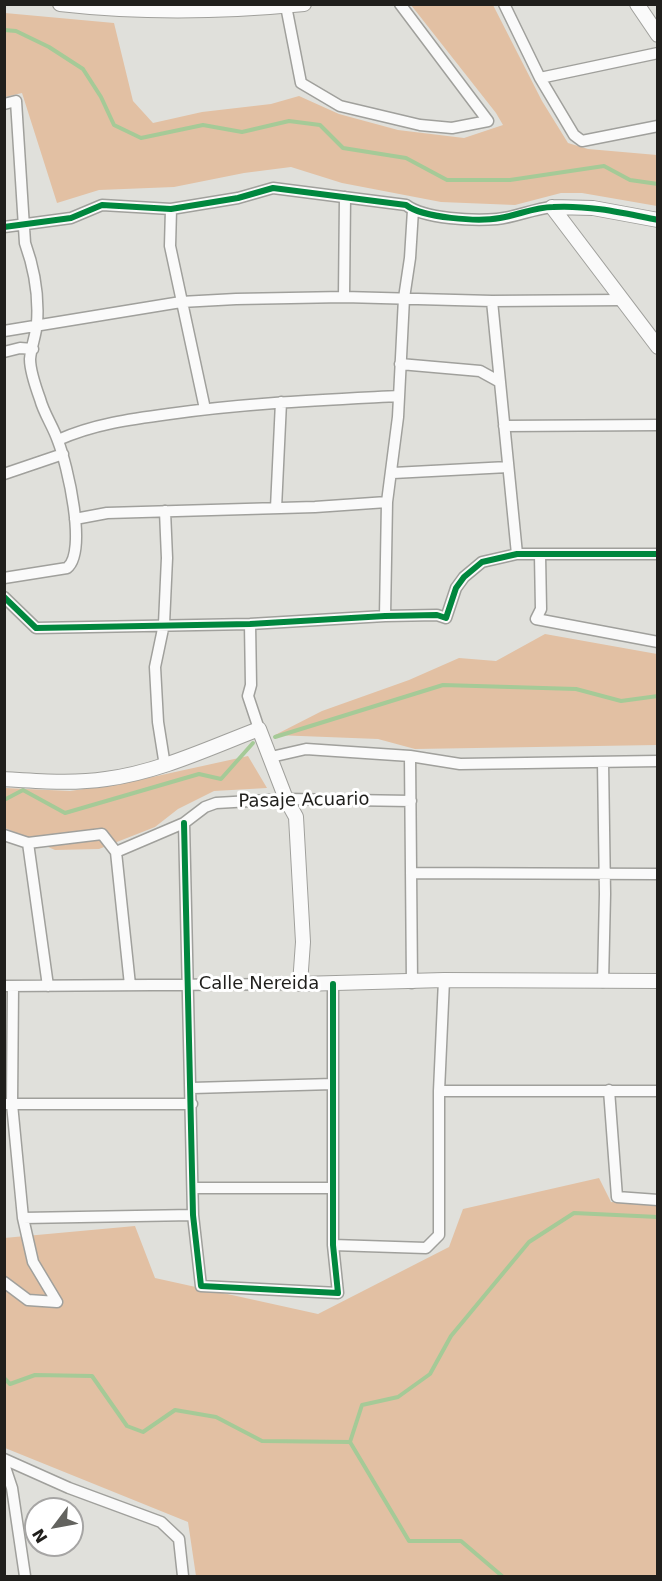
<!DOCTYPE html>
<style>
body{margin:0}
#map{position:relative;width:662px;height:1581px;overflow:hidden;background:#e0e0db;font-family:"DejaVu Sans",sans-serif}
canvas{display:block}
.frame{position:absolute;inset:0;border:6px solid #201f1c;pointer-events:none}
.north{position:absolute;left:24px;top:1497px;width:60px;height:60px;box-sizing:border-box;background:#fff;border:2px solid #a6a5a4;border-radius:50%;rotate:238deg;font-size:16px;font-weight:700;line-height:24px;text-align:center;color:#201f1c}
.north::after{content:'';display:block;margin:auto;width:21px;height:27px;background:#63635f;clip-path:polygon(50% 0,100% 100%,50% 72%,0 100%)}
</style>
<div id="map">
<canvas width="662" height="1581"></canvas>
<div class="frame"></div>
<div class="north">N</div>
</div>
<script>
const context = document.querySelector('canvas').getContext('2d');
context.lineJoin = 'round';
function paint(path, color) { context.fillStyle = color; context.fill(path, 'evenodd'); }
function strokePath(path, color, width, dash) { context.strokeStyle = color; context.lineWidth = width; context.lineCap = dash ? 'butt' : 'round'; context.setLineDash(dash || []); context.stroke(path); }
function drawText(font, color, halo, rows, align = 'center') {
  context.font = font + ' "DejaVu Sans",sans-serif'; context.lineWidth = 6; context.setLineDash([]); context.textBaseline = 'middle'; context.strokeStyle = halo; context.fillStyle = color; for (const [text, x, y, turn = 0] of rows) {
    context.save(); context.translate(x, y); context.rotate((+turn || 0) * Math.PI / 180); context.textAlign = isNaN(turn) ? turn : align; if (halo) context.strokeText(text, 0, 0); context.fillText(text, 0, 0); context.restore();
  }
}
const green = new Path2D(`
 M 411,5 L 493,5 L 542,101 L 568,143 L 588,149 L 657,155 L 657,206 L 582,193 L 561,193 L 515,205 L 441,202 L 342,183 L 291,167 L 244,173 L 174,187 L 99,190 L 57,203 L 22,93 L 5,97 L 5,13 L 114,23 L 133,101 L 153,123 L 202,112 L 271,104 L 299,96 L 339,114 L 398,130 L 464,138 L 503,125 L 496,113 Z
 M 545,634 L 657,654 L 657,745 L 415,749 L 378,739 L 275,735 L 322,711 L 409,680 L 459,658 L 496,661 Z
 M 248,756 L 267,788 L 214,791 L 178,809 L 155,827 L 99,849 L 55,850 L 5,828 L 5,788 L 70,791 L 125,783 Z
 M 599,1178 L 611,1202 L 657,1203 L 657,1576 L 196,1576 L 188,1522 L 5,1448 L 4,1238 L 135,1226 L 155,1278 L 318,1314 L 449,1247 L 463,1209 Z`);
const stream = new Path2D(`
 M 4,30 L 16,31 L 49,47 L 83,69 L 101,97 L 114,125 L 141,138 L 203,125 L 242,132 L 289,121 L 320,125 L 343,148 L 406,158 L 447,180 L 510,180 L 604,166 L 630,180 L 658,184
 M 275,737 L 443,685 L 576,689 L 621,701 L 658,696
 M 4,800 L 23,790 L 65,813 L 199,774 L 221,779 L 253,743
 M 4,1378 L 10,1384 L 35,1375 L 92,1376 L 127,1426 L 143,1432 L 175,1410 L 216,1417 L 262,1441 L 350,1442 L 409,1541 L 461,1541 L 502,1576
 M 350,1442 L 362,1405 L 398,1397 L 430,1374 L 451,1336 L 529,1242 L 574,1213 L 658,1217`);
const minor = new Path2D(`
 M 504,4 L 540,78 L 574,135 L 582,141 L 658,126
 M 286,6 L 301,83 L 340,106 L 420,125 L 452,128 L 488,121 L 400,4
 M 540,78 L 658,53
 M 4,104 L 16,101 L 25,243 C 34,268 39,296 37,323 C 36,335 31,347 30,359 C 30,371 36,388 40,399 C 44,414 53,426 58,441 C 67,464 88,552 67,568 L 4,578
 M 171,209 L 170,246 L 205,409
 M 4,227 L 71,218 L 102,205 L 171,209 L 238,198 L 273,188 L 406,205 C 424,219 474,221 497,219 C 516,217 533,209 552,207
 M 344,297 L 345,197
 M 492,301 L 517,554
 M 4,331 L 181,302 L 236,299 L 344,297 L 492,301 L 621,300
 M 4,352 L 20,348 L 33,349
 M 400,364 L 480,371 L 500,382
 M 504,426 L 658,425
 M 58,440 C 94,424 131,419 169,414 C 246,403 322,400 399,396
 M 393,473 L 508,467
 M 4,474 L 63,454
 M 276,508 L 281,402
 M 165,511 L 167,558 L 164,624 L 155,667 L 158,722 L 165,766
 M 75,519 L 107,513 L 315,507 L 387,502
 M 540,555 L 541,609 L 536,619 L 658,642
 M 4,597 L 36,628 L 250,624 L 385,616 L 437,615 L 446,618 L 456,588 L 464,577 L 482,562 L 517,554 L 658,554
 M 385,616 L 387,502 L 398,417 L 404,298 L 410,258 L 413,210
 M 250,624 L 251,685 L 248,696 L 259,729
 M 410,756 L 412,983
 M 271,757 L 306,749 L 410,756 L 460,764 L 658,761
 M 184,823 L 193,1215 L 201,1286 L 338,1293 L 333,1245 L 333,984
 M 4,835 L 28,843 L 102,834 L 116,852
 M 28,843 L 48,986
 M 116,852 L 184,823 L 205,807 L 216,803 L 286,799 L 411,801
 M 116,852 L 130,985
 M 411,873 L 658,874
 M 603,982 L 605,894 L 603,762
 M 4,986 L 300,984
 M 13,986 L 12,1104 L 23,1218 L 33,1262 L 57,1302
 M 192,1088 L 333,1084
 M 609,1090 L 617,1197 L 658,1200
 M 439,1091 L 658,1091
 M 4,1104 L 192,1104
 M 193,1188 L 333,1188
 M 23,1218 L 193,1215
 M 333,1245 L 426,1248 L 439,1235 L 439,1091 L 444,980
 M 4,1282 L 28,1300 L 57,1302
 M 4,1459 L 69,1488 L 161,1522 L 179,1539 L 183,1576
 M 4,1464 L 12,1488 L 25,1576`);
const tertiary = new Path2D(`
 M 60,4 C 139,13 223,12 304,4
 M 637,4 L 658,35
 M 552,207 L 658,347
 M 552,207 L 593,208 L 658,220
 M 4,779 C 38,781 72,784 106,779 C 159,772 209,748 259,729 L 286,799 L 296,817 L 303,942 L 300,984 L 444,980 L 658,981`);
const cycleway = new Path2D(`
 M 4,227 L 71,218 L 102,205 L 171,209 L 238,198 L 273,188 L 406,205 C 423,218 478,222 500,218 C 518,215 535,207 553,207 C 589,205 623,213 658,220
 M 4,597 L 36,628 L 250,624 L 385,616 L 437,615 L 446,618 L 456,588 L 464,577 L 482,562 L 517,554 L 658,554
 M 184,823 L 193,1215 L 201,1286 L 338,1293 L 333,1245 L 333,984`);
const streetNames = [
 ["Pasaje Acuario",304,801,-1],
 ["Calle Nereida",259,984]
];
paint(green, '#e2c0a3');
strokePath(stream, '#a5ca97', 4);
strokePath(minor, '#a0a09c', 13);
strokePath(tertiary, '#a0a09c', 16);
strokePath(minor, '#fafafa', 10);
strokePath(tertiary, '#fafafa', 14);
strokePath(cycleway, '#00873e', 6);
drawText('18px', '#201f1c', '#fff', streetNames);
</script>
